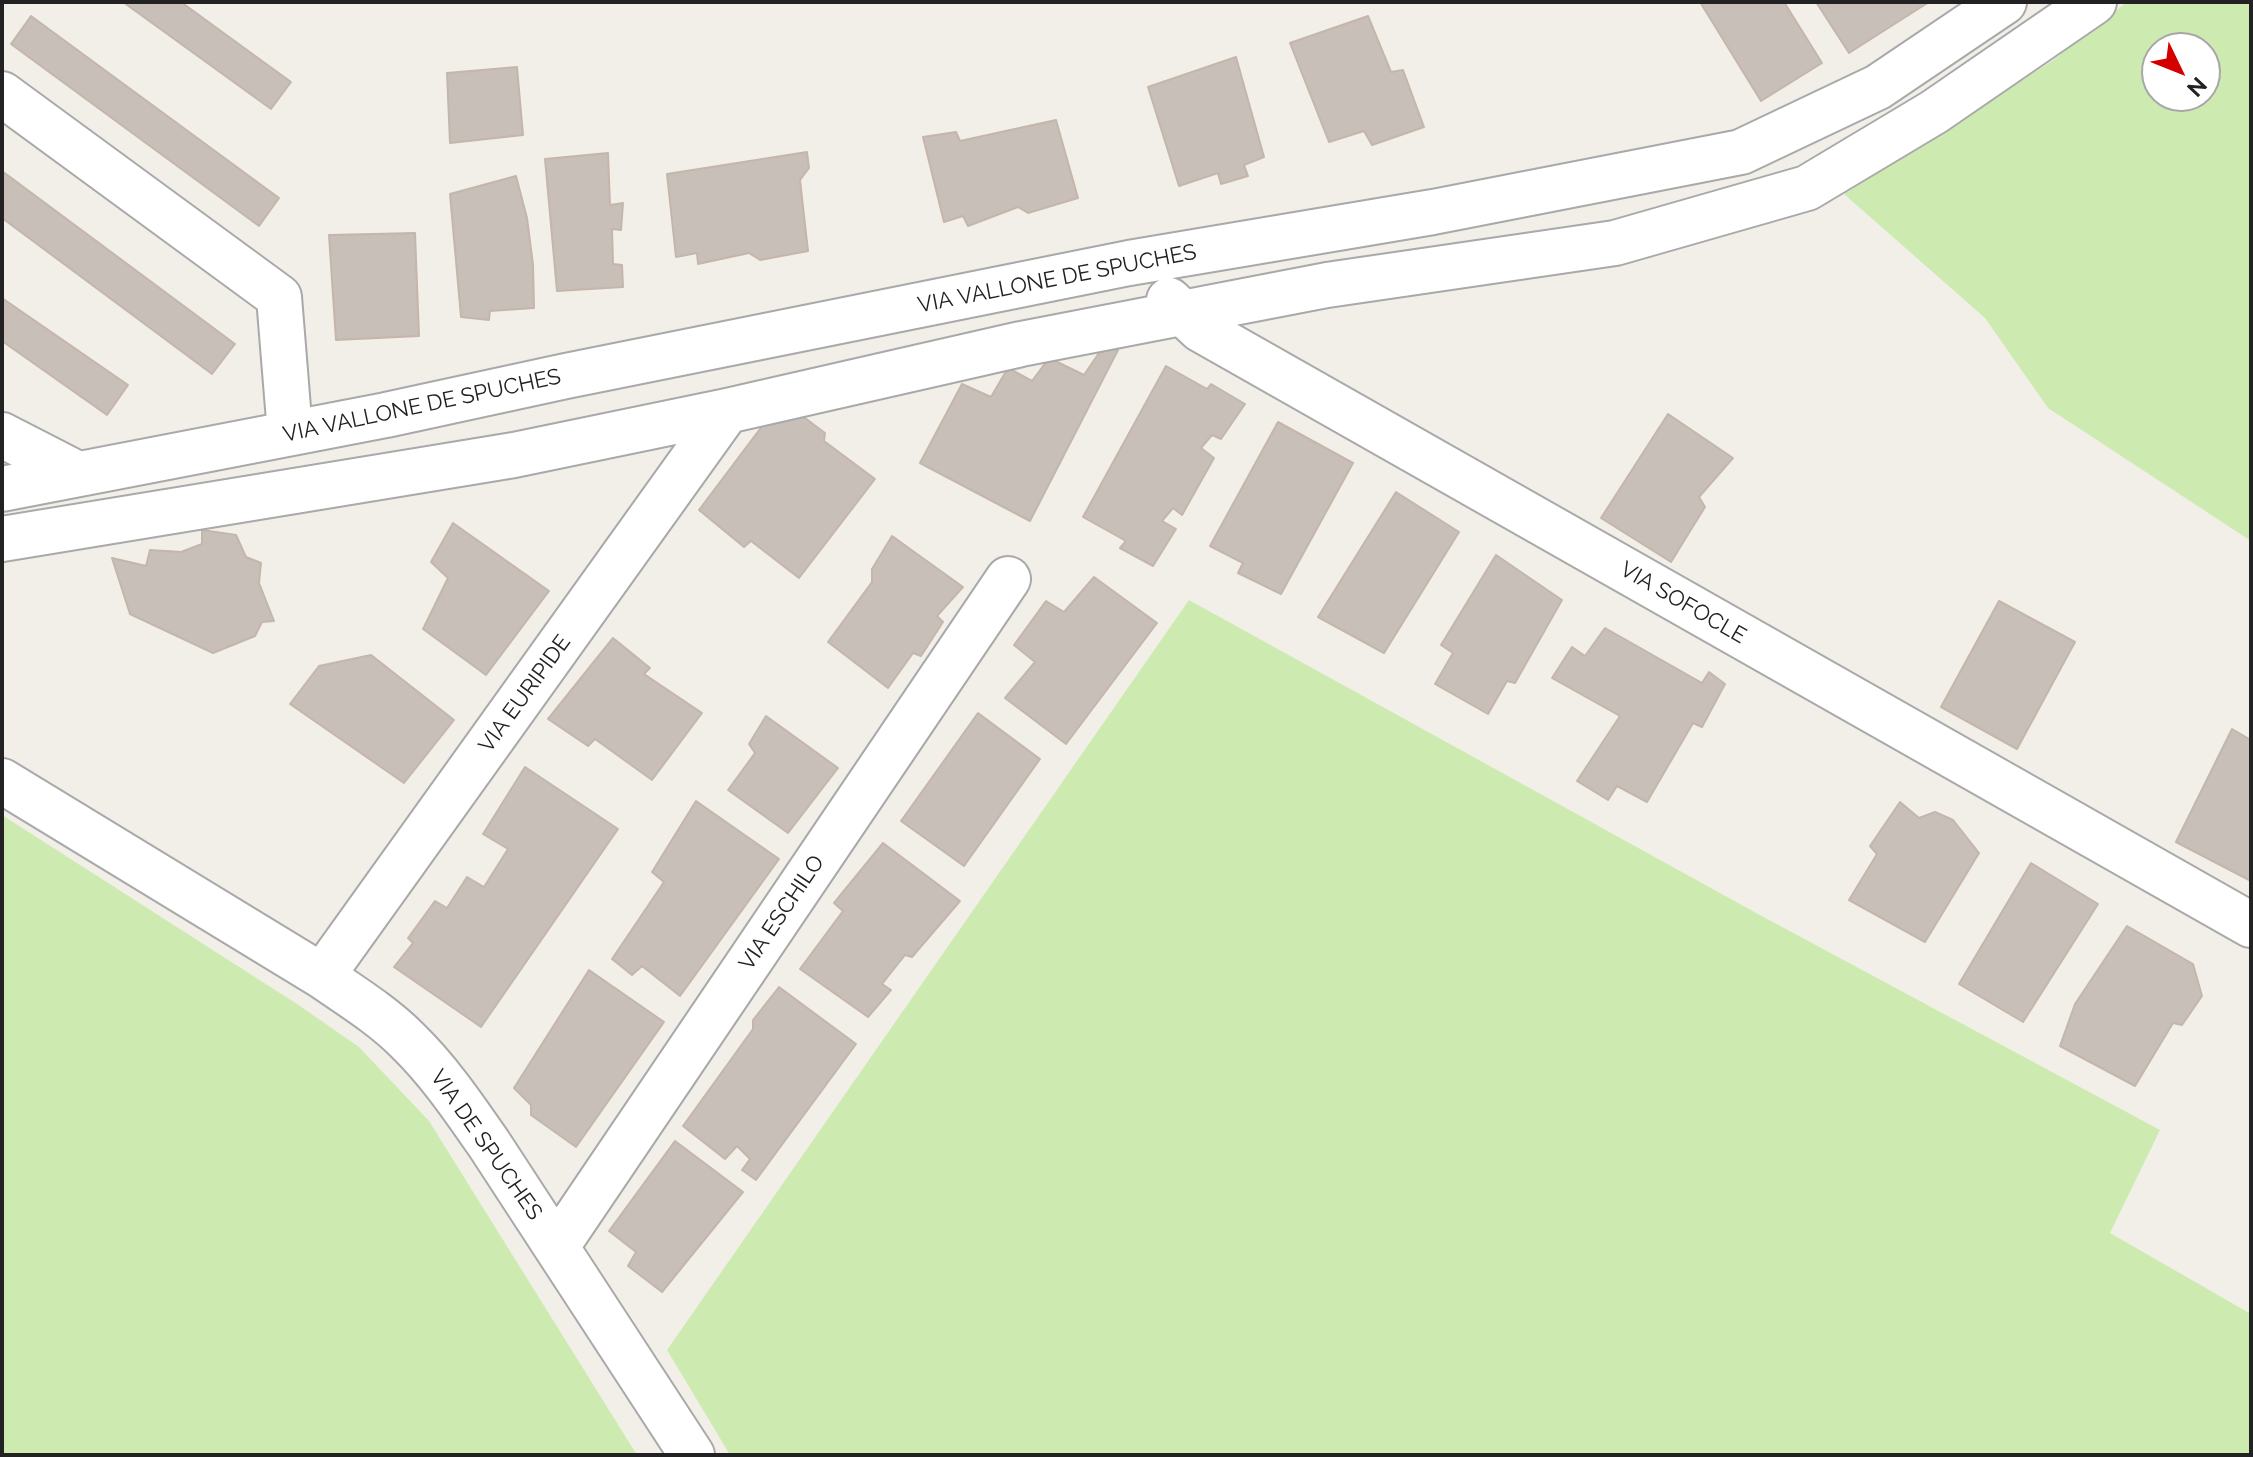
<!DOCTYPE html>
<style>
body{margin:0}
#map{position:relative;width:2253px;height:1457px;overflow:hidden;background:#f2efe9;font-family:Raleway,sans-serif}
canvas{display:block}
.frame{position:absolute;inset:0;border:4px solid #222;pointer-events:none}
.north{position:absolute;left:2141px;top:32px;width:80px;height:80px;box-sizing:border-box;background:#fff;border:2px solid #a7a7a7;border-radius:50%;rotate:133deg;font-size:22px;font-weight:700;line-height:32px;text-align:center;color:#222}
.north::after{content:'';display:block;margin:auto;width:28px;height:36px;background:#d40000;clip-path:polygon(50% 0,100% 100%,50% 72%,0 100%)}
</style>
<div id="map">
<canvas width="2253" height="1457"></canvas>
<div class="frame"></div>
<div class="north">N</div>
</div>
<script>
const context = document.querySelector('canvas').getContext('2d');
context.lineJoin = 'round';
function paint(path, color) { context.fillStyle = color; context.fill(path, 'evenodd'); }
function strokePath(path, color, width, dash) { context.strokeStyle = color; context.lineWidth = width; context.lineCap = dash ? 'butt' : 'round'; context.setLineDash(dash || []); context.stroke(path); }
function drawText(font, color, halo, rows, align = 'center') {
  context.font = font + ' Raleway,sans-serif'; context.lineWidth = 6; context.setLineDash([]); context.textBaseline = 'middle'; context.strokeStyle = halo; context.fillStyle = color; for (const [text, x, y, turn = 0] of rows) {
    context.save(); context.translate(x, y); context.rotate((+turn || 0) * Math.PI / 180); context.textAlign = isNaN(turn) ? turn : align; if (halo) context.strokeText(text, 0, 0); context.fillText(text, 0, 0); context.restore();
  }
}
const grass = new Path2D(`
 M 2127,2 L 2251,2 L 2251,541 L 2048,408 L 1985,318 L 1844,194 L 2052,61 ZM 2157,48 L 2205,48 L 2205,96 L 2157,96 Z
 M 1189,600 L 1758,914 L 2160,1130 L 2110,1233 L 2251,1314 L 2251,1455 L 730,1455 L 667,1350 Z
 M 2,815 L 297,1004 L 359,1047 L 429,1121 L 637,1455 L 2,1455 Z`);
const building = new Path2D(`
 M 123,2 L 181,2 L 291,82 L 271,109 Z
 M 1700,2 L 1784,2 L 1822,63 L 1761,101 Z
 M 1816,2 L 1929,2 L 1849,53 Z
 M 31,16 L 279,198 L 259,226 L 11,44 Z
 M 1368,16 L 1391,72 L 1403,70 L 1424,127 L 1372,145 L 1364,131 L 1329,142 L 1290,43 Z
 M 1236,57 L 1264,157 L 1244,165 L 1248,176 L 1221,184 L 1218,173 L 1179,186 L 1148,87 Z
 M 517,67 L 523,135 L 450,143 L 447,73 Z
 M 1056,120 L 1078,198 L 1028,213 L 1018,207 L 968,226 L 963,216 L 944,222 L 923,137 L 956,132 L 960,141 Z
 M 807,152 L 809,168 L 800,180 L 808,251 L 760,260 L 749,253 L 698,264 L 697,253 L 676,257 L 667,174 Z
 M 608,153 L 610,205 L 623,203 L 621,230 L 612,229 L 613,264 L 622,265 L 623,287 L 557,291 L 545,159 Z
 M 2,171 L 235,344 L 212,374 L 2,218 Z
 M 516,176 L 527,218 L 533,265 L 534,308 L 490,311 L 489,320 L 461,317 L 450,194 Z
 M 415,233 L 419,336 L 336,340 L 329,235 Z
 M 2,298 L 128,385 L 107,415 L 2,341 Z
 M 1105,344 L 1118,350 L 1030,521 L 920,463 L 962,384 L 991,397 L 1008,368 L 1032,381 L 1049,358 L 1084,375 Z
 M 1166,366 L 1207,389 L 1211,384 L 1245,404 L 1221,439 L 1212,435 L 1201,448 L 1214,458 L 1182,515 L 1173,508 L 1162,521 L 1176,529 L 1153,566 L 1120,548 L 1126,541 L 1083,517 Z
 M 778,405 L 797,412 L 825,433 L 824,441 L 875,479 L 799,578 L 751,541 L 744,547 L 699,510 Z
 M 1668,414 L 1733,458 L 1699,497 L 1705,507 L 1671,562 L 1601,518 Z
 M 1278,422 L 1353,463 L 1281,594 L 1238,573 L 1243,563 L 1210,546 Z
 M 1396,492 L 1459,532 L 1384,653 L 1318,617 Z
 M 453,523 L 549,591 L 486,675 L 423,629 L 448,578 L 431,562 Z
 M 202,530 L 236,535 L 246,557 L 261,563 L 259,583 L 274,621 L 262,622 L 255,636 L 213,653 L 130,614 L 112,558 L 146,566 L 150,550 L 181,552 L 202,544 Z
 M 892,536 L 963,587 L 937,616 L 943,622 L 921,656 L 913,653 L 888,688 L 828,642 L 872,582 L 872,569 Z
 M 1496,555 L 1562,600 L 1515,683 L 1507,681 L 1488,714 L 1435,684 L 1453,653 L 1441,645 Z
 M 1094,577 L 1157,623 L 1066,744 L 1005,698 L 1035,662 L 1014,645 L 1046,601 L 1064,612 Z
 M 1999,601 L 2075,642 L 2017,749 L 1941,707 Z
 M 1605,628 L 1702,683 L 1709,672 L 1725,684 L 1702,727 L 1693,723 L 1647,802 L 1617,786 L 1608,800 L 1577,781 L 1620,716 L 1552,678 L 1572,647 L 1585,656 Z
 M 613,638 L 650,668 L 644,674 L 702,713 L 652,780 L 595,739 L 588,746 L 548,719 Z
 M 371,655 L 454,720 L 404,783 L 290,704 L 319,666 Z
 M 978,713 L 1040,759 L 964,866 L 901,821 Z
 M 766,716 L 838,768 L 788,833 L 728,790 L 755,753 L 749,744 Z
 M 2232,729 L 2251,740 L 2251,881 L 2176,842 Z
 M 525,767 L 618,829 L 481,1027 L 394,967 L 413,943 L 408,938 L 435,901 L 447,908 L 467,877 L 484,887 L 508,849 L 483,834 Z
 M 696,801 L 779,859 L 680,996 L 642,966 L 632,975 L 612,959 L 664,882 L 652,872 Z
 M 1900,802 L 1919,818 L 1935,812 L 1953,820 L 1979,853 L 1925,942 L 1849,900 L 1877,854 L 1870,846 Z
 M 883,843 L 960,901 L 912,957 L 905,955 L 882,984 L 891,990 L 868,1017 L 800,969 L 843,911 L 834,903 Z
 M 2031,863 L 2098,904 L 2023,1022 L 1959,984 Z
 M 2127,926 L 2193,964 L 2202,996 L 2182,1025 L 2173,1023 L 2135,1086 L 2060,1046 L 2075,1004 Z
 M 589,970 L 664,1022 L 576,1147 L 531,1115 L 531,1105 L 514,1088 Z
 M 779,987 L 856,1044 L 756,1180 L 742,1170 L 750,1159 L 737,1146 L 725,1159 L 683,1126 L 753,1029 L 753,1020 Z
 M 675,1141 L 743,1192 L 662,1292 L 628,1266 L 636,1252 L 609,1231 Z`);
const minor = new Path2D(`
 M 2,94 L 279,297 L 290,433
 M 1169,300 L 1200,329 L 2251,925
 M 2,435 L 78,474
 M 2,489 L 386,415 L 566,376 L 1129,263 L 1433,212 L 1741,152 L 1878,87 L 2004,2
 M 2,539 L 514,455 L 727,411 L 1021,344 L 1327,285 L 1615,243 L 1807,188 L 1934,112 L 2094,2
 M 2,781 L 322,976 C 351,996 382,1015 407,1040 C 439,1071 464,1108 489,1144 L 692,1455
 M 322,976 L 727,411
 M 557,1246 L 1008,579`);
const streetNames = [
 ["VIA VALLONE DE SPUCHES",1057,279,-11],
 ["VIA VALLONE DE SPUCHES",422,406,-12],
 ["VIA SOFOCLE",1683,603,30],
 ["VIA EURIPIDE",525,694,-54],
 ["VIA ESCHILO",782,913,-56],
 ["VIA DE SPUCHES",486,1145,55]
];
paint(grass, '#cdebb0');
paint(building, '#c7bfb8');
strokePath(building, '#c4b6ab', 2);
strokePath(minor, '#a9a9a9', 48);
strokePath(minor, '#fff', 44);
drawText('22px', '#222', '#fff', streetNames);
</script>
